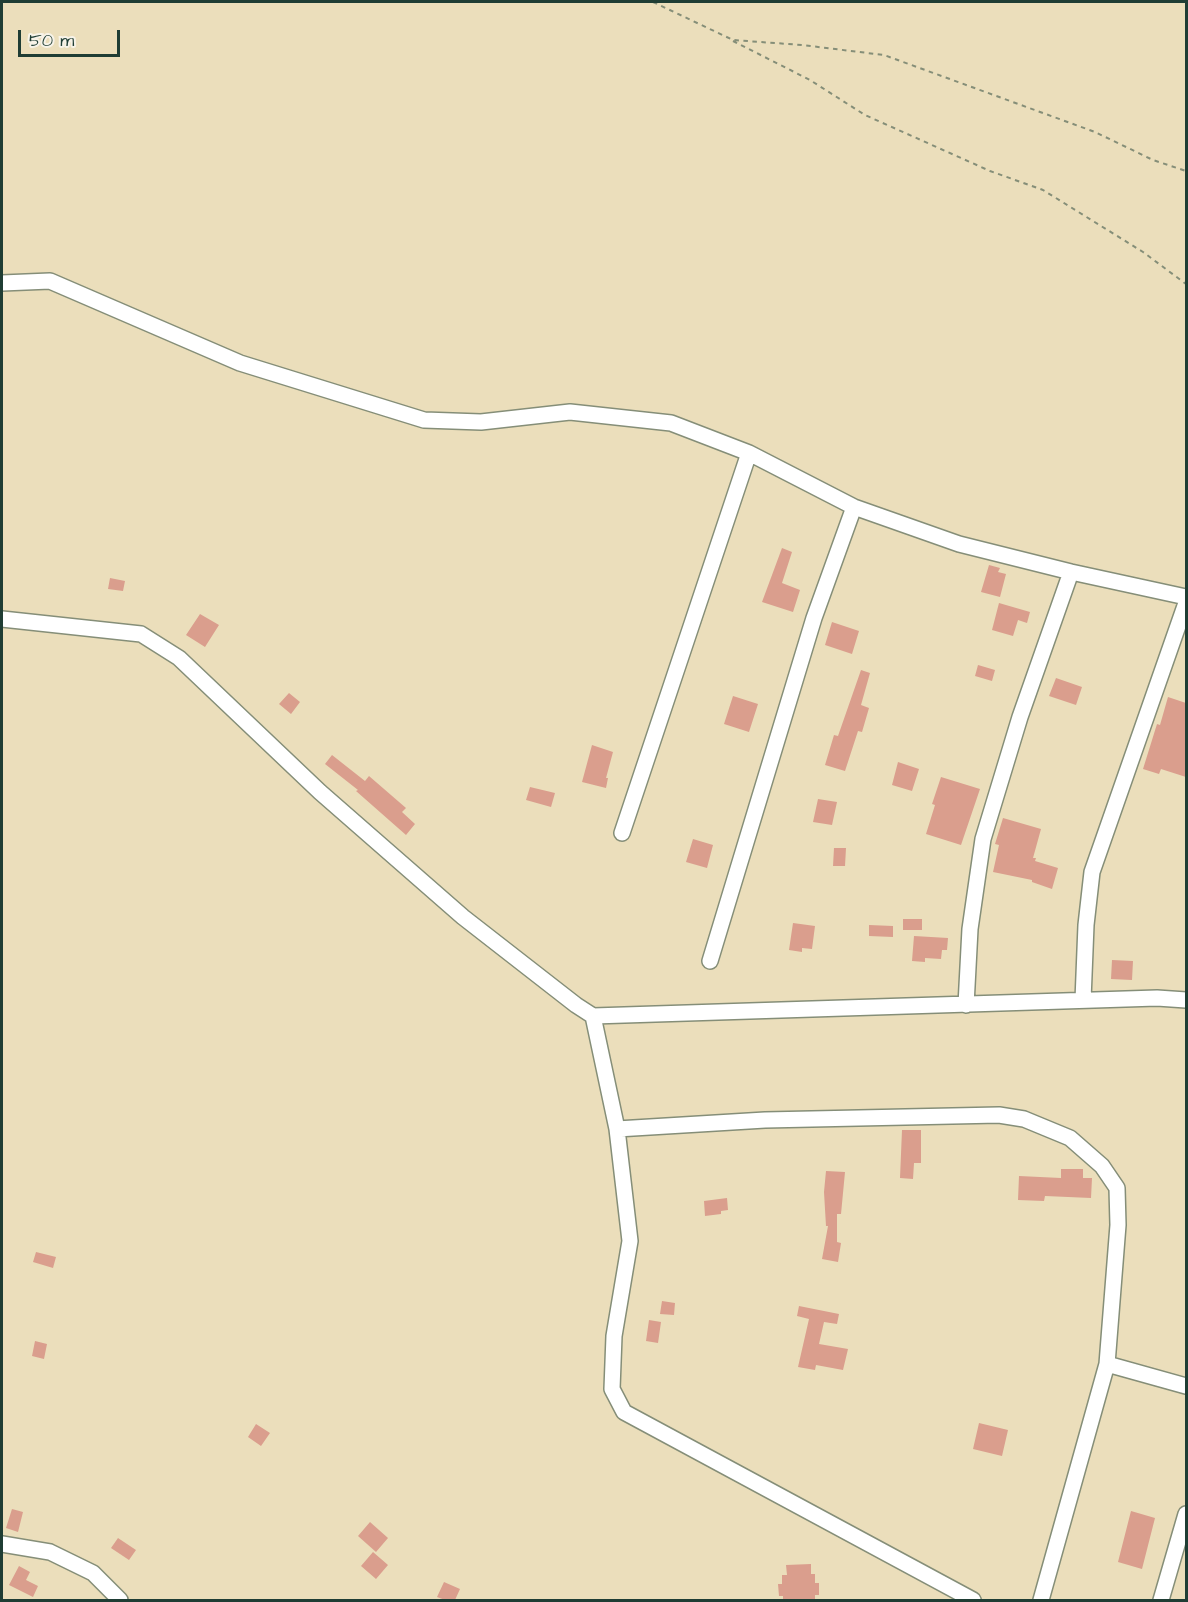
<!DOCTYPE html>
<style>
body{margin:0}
#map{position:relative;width:1188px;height:1602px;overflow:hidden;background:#ebdebb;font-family:"Architects Daughter",sans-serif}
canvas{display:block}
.frame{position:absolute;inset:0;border:3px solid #1f3d34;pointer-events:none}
.scale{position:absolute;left:18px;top:30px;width:102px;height:27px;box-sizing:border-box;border:3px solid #1f3d34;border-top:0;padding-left:8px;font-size:18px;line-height:21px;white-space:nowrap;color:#1f3d34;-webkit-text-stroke:4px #f7f3e8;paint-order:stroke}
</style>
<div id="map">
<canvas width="1188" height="1602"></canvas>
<div class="frame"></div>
<div class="scale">50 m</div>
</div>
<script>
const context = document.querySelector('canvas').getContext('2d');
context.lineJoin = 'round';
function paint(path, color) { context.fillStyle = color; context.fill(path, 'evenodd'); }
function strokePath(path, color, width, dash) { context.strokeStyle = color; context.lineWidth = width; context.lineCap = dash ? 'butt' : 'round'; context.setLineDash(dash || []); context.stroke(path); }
const building = new Path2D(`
 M 782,548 L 792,552 L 782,583 L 800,590 L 793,612 L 762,602 Z
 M 989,565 L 1000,568 L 998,572 L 1006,574 L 1000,597 L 981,592 Z
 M 110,578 L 125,581 L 123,591 L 108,589 Z
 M 999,603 L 1030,612 L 1027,623 L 1018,620 L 1013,636 L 992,630 Z
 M 200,614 L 219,625 L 205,647 L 186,635 Z
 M 832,622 L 859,631 L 852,654 L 825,645 Z
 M 978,665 L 995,670 L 992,681 L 975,676 Z
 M 861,670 L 870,673 L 861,705 L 869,708 L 862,732 L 858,731 L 845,771 L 825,765 L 834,735 L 838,736 Z
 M 1056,678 L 1082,687 L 1076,705 L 1049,696 Z
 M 289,693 L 300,702 L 291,714 L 279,704 Z
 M 733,696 L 758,704 L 749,732 L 724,724 Z
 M 1168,697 L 1186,703 L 1186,777 L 1161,769 L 1159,774 L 1143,769 L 1157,724 L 1160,725 Z
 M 592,745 L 613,752 L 606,778 L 608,778 L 606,788 L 582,782 Z
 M 332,755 L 365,781 L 369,776 L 406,808 L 402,812 L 415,824 L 406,835 L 356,791 L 358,790 L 325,764 Z
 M 898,762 L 919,769 L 912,791 L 892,785 Z
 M 941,777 L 980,789 L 961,845 L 926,834 L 935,805 L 932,804 Z
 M 530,787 L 555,793 L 551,807 L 526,800 Z
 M 818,799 L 837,802 L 832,825 L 813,822 Z
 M 1003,818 L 1041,829 L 1033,858 L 1036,858 L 1035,861 L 1058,868 L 1052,889 L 1032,882 L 1032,880 L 993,872 L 999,845 L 995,844 Z
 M 693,839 L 713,845 L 707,868 L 686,862 Z
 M 834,848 L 846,848 L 845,866 L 833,866 Z
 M 903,919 L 922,919 L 922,930 L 903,930 Z
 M 793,923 L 815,926 L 812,949 L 802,948 L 802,952 L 789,950 Z
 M 869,925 L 893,926 L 893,937 L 869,936 Z
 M 914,936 L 948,938 L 947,950 L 942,950 L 941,959 L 925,958 L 925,962 L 912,961 Z
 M 1112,960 L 1133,961 L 1132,980 L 1111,979 Z
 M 902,1130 L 921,1130 L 921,1163 L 914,1163 L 913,1179 L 900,1178 Z
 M 1061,1169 L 1083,1169 L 1083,1178 L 1092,1178 L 1091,1198 L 1045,1196 L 1044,1201 L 1018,1200 L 1019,1176 L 1061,1178 Z
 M 826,1171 L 845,1172 L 841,1214 L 837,1214 L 837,1242 L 841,1243 L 838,1262 L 822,1259 L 828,1226 L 826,1226 L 824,1192 Z
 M 727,1198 L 728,1210 L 721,1211 L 721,1214 L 705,1216 L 704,1201 Z
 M 36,1252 L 56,1257 L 53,1268 L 33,1262 Z
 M 662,1301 L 675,1303 L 674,1315 L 660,1314 Z
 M 799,1306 L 839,1314 L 837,1324 L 824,1322 L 819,1344 L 848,1349 L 843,1370 L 816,1365 L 815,1370 L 798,1367 L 809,1319 L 797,1316 Z
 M 649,1320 L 661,1322 L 658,1343 L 646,1341 Z
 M 35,1341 L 47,1344 L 44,1359 L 32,1356 Z
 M 979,1423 L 1008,1430 L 1002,1456 L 973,1449 Z
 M 256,1424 L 270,1433 L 261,1446 L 248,1437 Z
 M 12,1509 L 23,1512 L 18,1532 L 6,1528 Z
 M 1131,1511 L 1155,1518 L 1142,1569 L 1118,1562 Z
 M 370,1522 L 388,1538 L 376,1552 L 358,1536 Z
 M 118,1538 L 136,1550 L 129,1560 L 111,1548 Z
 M 373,1552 L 388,1565 L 376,1579 L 361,1566 Z
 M 811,1564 L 811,1574 L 815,1574 L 815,1583 L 819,1583 L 819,1595 L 815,1595 L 815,1600 L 783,1600 L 783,1596 L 779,1596 L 778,1584 L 782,1584 L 782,1575 L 787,1575 L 786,1565 Z
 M 19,1566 L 30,1572 L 26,1580 L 38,1586 L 33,1597 L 9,1585 Z
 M 444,1582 L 460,1589 L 455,1600 L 445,1600 L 437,1597 Z`);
const path = new Path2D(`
 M 653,2 L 733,40 L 802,45 L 884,55 L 1095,132 L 1153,160 L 1186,171
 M 733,41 L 810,80 L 865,115 L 990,171 L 1043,190 L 1143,252 L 1186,284`);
const street = new Path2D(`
 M 2,283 L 50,281 L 240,363 L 424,420 L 481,422 L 570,412 L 671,423 L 749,453 L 854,507 L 959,544 L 1071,572 L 1186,597
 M 2,619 L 141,634 L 179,658 L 320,792 L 463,917 L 576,1005 L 593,1016 L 1157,998 L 1186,1000
 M 622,833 L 749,453
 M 710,961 L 814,618 L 854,507
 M 1083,1000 L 1086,925 L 1092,872 L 1186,603
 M 966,1005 L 970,929 L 983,839 L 1020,717 L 1071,572
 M 593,1016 L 617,1129 L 630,1241 L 614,1336 L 612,1389 L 624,1412 L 973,1600
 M 617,1129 L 765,1120 L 999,1115 L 1024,1119 L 1070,1138 L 1102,1166 L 1117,1188 L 1118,1225 L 1107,1364 L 1041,1600
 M 1107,1364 L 1186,1386
 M 2,1544 L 50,1552 L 93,1573 L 120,1600
 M 1161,1600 L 1186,1514`);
paint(building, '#da9e8d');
strokePath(street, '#858e78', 18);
strokePath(path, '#858e78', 2, [4.5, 4.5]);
strokePath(street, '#fff', 15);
</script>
